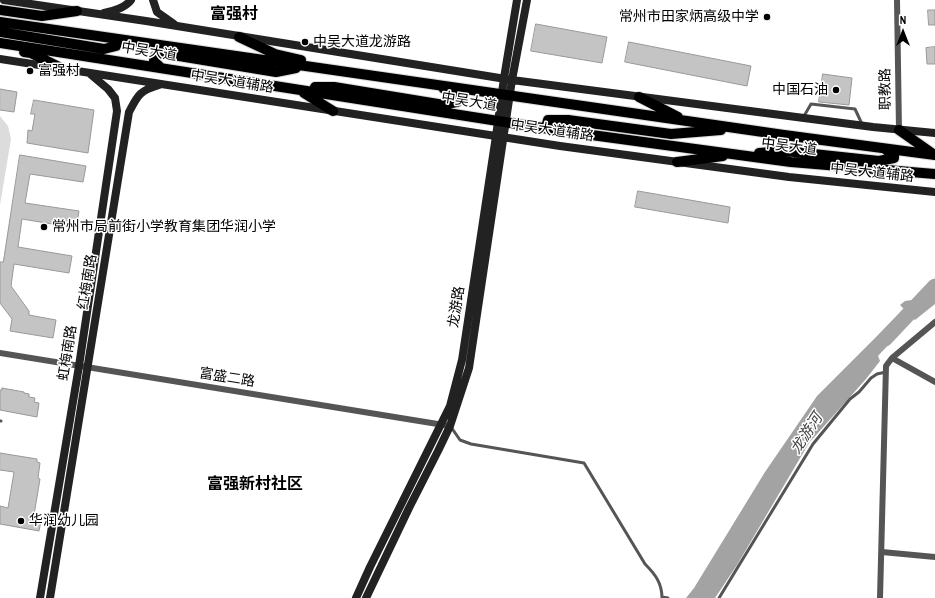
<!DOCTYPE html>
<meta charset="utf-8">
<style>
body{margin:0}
#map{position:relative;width:935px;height:598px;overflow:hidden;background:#fff;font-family:"Archivo Narrow",sans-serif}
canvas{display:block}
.north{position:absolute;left:883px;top:12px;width:40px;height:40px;-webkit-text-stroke:3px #fff;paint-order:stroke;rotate:0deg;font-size:11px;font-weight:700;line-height:16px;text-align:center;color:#000}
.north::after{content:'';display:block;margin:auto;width:14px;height:18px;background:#000;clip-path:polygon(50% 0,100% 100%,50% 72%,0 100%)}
</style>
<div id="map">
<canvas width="935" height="598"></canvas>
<div class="north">N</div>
</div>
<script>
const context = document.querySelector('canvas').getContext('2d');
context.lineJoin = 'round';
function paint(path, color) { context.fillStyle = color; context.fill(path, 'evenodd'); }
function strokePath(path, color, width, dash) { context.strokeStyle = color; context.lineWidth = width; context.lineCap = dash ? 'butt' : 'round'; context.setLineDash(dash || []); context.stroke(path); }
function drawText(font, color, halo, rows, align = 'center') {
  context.font = font + ' "Archivo Narrow","Noto Sans SC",sans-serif'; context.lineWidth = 3; context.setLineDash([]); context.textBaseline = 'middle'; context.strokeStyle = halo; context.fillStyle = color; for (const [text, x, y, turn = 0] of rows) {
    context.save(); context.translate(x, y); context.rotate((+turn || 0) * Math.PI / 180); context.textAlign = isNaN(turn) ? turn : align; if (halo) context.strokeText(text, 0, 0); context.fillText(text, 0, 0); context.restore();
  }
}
const green = new Path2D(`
 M 0,116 L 8,126 L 11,139 L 0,205 Z`);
const water = new Path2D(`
 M 935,281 L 935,304 L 915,320 L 900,305 L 905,301 L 912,300 Z
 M 894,319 L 903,329 L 878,356 L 880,361 L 866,379 L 809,443 L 737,565 L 715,598 L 686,598 L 694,588 L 765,472 L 817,396 Z`);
const river = new Path2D(`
 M 885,339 L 935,286`);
const building = new Path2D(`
 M 928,10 L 935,10 L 935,25 L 929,25 Z
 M 536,24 L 607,37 L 602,63 L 531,51 Z
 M 629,42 L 751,66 L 747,86 L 625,62 Z
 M 935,47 L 935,64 L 927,64 L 926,48 Z
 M 823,74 L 852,78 L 849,105 L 819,102 Z
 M 0,89 L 17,92 L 14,112 L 0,110 Z
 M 34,100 L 94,110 L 88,153 L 27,143 L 28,130 L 32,131 L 35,114 L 31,114 Z
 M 20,155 L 86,166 L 83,182 L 30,174 L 25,203 L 79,211 L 76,228 L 22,219 L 18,247 L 72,256 L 69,273 L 14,264 L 11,286 L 29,311 L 29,315 L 56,320 L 53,338 L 10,331 L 12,319 L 0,303 L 0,262 L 3,262 Z
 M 638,191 L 730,207 L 728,223 L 635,207 Z
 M 2,388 L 24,392 L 24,393 L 29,394 L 29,397 L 35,398 L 34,402 L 39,403 L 37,417 L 0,410 L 0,390 L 2,390 Z
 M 0,453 L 37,459 L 37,462 L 40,463 L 38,478 L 40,479 L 34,515 L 42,516 L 39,531 L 0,524 L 0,506 L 8,508 L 14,472 L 0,470 Z`);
const lane = new Path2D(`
 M 804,116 L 811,104 L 855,109 L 862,124
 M 0,421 L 1,421
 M 451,427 L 460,440 L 471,444 L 584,463 L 645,564 C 655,574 662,583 662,598
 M 662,597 L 668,598
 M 719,598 L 813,444 L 850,399 L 859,392 L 871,378 L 877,374 L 886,372`);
const street = new Path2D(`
 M 897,0 L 899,130
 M 0,353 L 450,426
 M 892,358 L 935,382
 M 882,552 L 935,557
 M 880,598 L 886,366 L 892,358 L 935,322`);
const secondary = new Path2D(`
 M 4,0 L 146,21 L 512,80 L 873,127 L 935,133
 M 153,0 L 157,12 L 174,24
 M 104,13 C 114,11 125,8 131,0
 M 0,59 L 560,146 L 789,177 L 935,192
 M 40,598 L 79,366 L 117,111 L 115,98 L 108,89 L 89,73
 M 50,598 L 129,112 C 138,95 139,91 159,85
 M 356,598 L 370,567 L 450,406 L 462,360 L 496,136 L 504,78 L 517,0
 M 366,598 L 409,508 L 438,451 L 450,426 L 469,368 L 512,80 L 527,0`);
const primary = new Path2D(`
 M 0,10 L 42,16 L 77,11
 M 0,22 L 784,135 L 935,155
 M 0,32 L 104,49 L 116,46 L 117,42 L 111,38
 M 239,37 L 275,54 L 301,60
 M 0,43 L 562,131 L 791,162 L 935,174
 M 24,52 L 31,53 L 61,68
 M 161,68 L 154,61 L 155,56 L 161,53 L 276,72 L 296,68
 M 315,87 L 334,87 L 444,105 L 457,102 L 457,97 L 443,88
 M 304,93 L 333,111
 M 639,97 L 678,117
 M 556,128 L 547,124 L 548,120 L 568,120 L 671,134 L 721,130
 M 899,130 L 933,154
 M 759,153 L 785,151 L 879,161 L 894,158 L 894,155 L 885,149
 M 677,162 L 723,156`);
const markers = [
 [767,17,4,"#000"],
 [305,42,4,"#000"],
 [30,71,4,"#000"],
 [836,90,4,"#000"],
 [44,227,4,"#000"],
 [21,521,4,"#000"]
];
const poiNames = [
 ["常州市田家炳高级中学",759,17,"right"],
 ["中吴大道龙游路",313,42],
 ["富强村",38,71],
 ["中国石油",828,90,"right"],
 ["常州市局前街小学教育集团华润小学",52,227],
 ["华润幼儿园",29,521]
];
const streetNames = [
 ["中吴大道",149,52,9],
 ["中吴大道辅路",232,82,9],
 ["职教路",886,89,-91],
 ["中吴大道",469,102,9],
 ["中吴大道辅路",552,131,8],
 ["中吴大道",789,147,7],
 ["中吴大道辅路",872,173,6],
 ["红梅南路",88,282,-81],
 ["龙游路",457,307,-81],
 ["虹梅南路",68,353,-81],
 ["富盛二路",227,378,9]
];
const waterNames = [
 ["龙游河",807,434,-57]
];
const quarterNames = [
 ["富强村",234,15],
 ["富强新村社区",255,485]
];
paint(green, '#dcdcdc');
paint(water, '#a3a3a3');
strokePath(river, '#a3a3a3', 15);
paint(building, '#c4c4c4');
strokePath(building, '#999', 1);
strokePath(primary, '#dbdbdb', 12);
strokePath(lane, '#555', 3);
strokePath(street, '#555', 6);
strokePath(secondary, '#222', 8);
strokePath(primary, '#000', 10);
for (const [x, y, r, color] of markers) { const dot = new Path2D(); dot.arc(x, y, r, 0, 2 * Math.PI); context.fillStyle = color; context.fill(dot); strokePath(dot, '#fff', 1.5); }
drawText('14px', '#000', '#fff', poiNames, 'left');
drawText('14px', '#000', '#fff', streetNames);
drawText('italic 15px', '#444', '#fff', waterNames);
drawText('bold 16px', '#000', '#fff', quarterNames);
</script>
